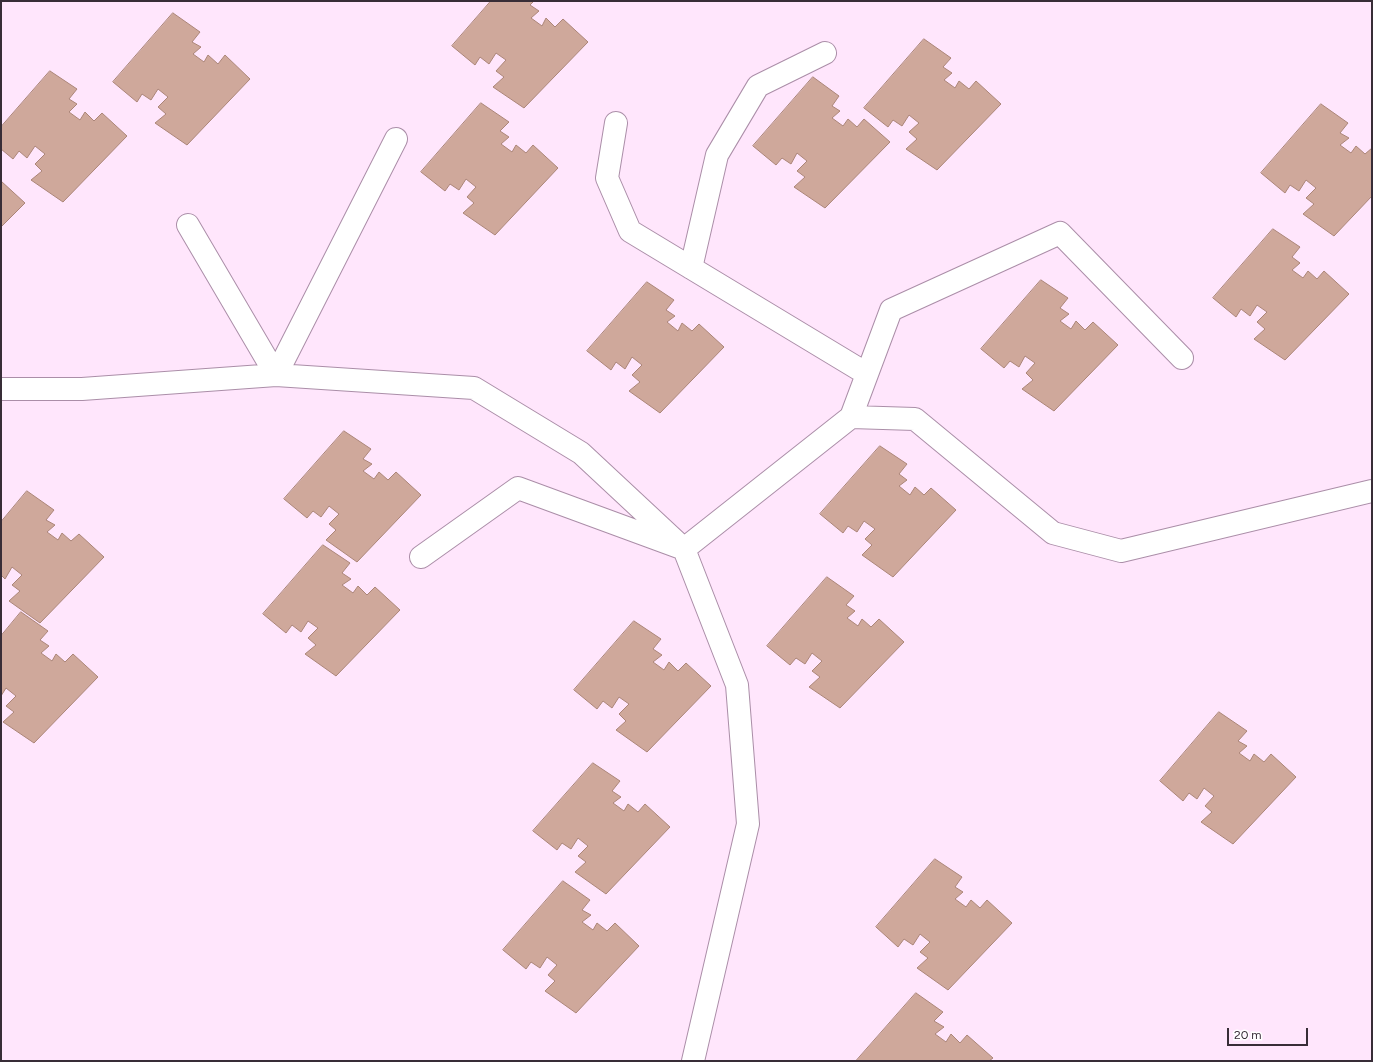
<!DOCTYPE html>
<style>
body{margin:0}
#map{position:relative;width:1373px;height:1062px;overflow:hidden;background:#ffe6fc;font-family:Figtree,sans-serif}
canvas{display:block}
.frame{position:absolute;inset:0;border:2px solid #382d37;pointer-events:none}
.scale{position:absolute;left:1227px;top:1028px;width:81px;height:18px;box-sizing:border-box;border:2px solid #382d37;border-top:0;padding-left:5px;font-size:12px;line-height:14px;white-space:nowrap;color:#382d37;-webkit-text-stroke:3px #fff;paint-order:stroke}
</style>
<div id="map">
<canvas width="1373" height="1062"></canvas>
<div class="frame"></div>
<div class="scale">20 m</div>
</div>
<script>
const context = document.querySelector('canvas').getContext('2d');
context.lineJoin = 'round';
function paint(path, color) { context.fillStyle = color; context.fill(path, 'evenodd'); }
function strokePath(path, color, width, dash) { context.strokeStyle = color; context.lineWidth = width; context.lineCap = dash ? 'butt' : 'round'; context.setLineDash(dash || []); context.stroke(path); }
const building = new Path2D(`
 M 491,1 L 534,1 L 530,5 L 539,11 L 531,18 L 542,26 L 546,18 L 555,27 L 563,19 L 588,42 L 524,108 L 493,87 L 504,77 L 496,71 L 506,60 L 496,53 L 489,64 L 480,57 L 475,65 L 452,46 Z
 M 173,13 L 200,32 L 192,42 L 201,47 L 193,54 L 204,62 L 208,55 L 218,64 L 225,55 L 250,79 L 187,145 L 155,123 L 166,114 L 158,107 L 168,97 L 158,89 L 151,100 L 142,94 L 137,102 L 113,82 Z
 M 924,39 L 951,58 L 943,67 L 952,73 L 944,80 L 955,88 L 959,81 L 969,89 L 976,81 L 1001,104 L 937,170 L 906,149 L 917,139 L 909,132 L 919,123 L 909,115 L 902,126 L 893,120 L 888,127 L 864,108 Z
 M 50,71 L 77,89 L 69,99 L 77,104 L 69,112 L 80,120 L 85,112 L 94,121 L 102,113 L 127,136 L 63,202 L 31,180 L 42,171 L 35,164 L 45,154 L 35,146 L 27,158 L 19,151 L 13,159 L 1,149 L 1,127 Z
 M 813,77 L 839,96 L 832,106 L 840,111 L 832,118 L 843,126 L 848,119 L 857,127 L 864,119 L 890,142 L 825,208 L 794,187 L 805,177 L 797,171 L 807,161 L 797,153 L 791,164 L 782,158 L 776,165 L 753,146 Z
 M 481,103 L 509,122 L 500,131 L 509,137 L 501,144 L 512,152 L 516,145 L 526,153 L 533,145 L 558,168 L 495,235 L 463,213 L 474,203 L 467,197 L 476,187 L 466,179 L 459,190 L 450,184 L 445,191 L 421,172 Z
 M 1321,104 L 1348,123 L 1340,133 L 1349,138 L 1340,145 L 1351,153 L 1356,146 L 1365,154 L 1372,148 L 1372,196 L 1334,236 L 1303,214 L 1314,204 L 1306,198 L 1316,188 L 1306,180 L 1299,191 L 1290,185 L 1285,193 L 1261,173 Z
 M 1,181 L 25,203 L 1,227 Z
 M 1273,229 L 1300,247 L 1292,257 L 1300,263 L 1292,270 L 1303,278 L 1308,271 L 1317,279 L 1324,271 L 1349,294 L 1285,360 L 1254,339 L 1265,329 L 1257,322 L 1267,312 L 1257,305 L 1250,316 L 1241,309 L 1236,317 L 1213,298 Z
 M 1041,280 L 1068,298 L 1060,308 L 1069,314 L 1060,321 L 1071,329 L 1076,321 L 1085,330 L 1093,322 L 1118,345 L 1054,411 L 1022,389 L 1033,380 L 1026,373 L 1035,363 L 1025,356 L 1019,367 L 1010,361 L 1004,368 L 981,349 Z
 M 647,282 L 674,300 L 666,310 L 675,316 L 667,322 L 678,331 L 682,323 L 692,331 L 699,324 L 724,347 L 660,413 L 629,391 L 640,382 L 632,375 L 642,365 L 632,357 L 625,369 L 616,362 L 611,370 L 587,351 Z
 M 344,431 L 371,449 L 363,459 L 372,464 L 363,471 L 374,479 L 379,472 L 388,480 L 396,472 L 421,495 L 357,562 L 326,540 L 336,530 L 329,524 L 339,514 L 329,506 L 321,517 L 313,511 L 307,518 L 284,499 Z
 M 880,446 L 907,464 L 899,474 L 907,480 L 899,486 L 910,495 L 915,487 L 924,495 L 931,488 L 956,510 L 893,577 L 862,555 L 872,545 L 865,539 L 875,529 L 864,521 L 857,532 L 848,526 L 843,533 L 820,514 Z
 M 27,491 L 54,510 L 46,520 L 55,525 L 47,532 L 58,540 L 62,533 L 71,541 L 79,534 L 104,557 L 40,623 L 9,601 L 20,591 L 12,585 L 22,575 L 12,567 L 5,579 L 1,575 L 1,522 Z
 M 323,545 L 350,563 L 342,573 L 351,579 L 342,585 L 353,593 L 358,586 L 367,595 L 375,587 L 400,610 L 336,676 L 305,654 L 316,645 L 308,638 L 318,628 L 308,621 L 301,632 L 292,625 L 286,633 L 263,614 Z
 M 827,577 L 854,596 L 846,605 L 855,611 L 847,618 L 858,626 L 862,619 L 871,627 L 879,619 L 904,642 L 840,708 L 809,687 L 820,677 L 812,671 L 822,661 L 812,653 L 805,664 L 796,658 L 790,665 L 767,646 Z
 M 21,612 L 48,631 L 40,640 L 49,646 L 41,653 L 52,661 L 56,654 L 65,662 L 73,654 L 98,677 L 34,743 L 3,722 L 14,712 L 6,706 L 16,696 L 6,688 L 1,696 L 1,636 Z
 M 634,621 L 661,639 L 653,649 L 662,655 L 653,662 L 664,670 L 669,662 L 678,671 L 686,663 L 711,686 L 647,752 L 616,730 L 626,721 L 619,714 L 629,704 L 619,697 L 612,708 L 603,701 L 597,709 L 574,690 Z
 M 1219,712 L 1247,731 L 1238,741 L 1247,746 L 1239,753 L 1250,761 L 1254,754 L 1264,762 L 1271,754 L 1296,777 L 1233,844 L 1201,822 L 1212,812 L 1205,806 L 1214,796 L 1204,788 L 1197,799 L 1189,793 L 1183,801 L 1160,781 Z
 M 593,763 L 620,781 L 612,791 L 621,797 L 613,803 L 624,811 L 628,804 L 638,812 L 645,804 L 670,827 L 606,894 L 575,872 L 586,862 L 578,856 L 588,846 L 578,838 L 571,849 L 562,843 L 557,850 L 533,831 Z
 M 935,859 L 962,877 L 955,887 L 963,892 L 955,899 L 966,907 L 971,900 L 980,908 L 987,900 L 1012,923 L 948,990 L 917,968 L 928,958 L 920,952 L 930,942 L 920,934 L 913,945 L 904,939 L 898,947 L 876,927 Z
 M 563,881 L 590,900 L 582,910 L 591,915 L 582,922 L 593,930 L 597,923 L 607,931 L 615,923 L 639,946 L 576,1013 L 545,991 L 555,981 L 548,975 L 557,965 L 547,957 L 540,968 L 531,962 L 526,969 L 503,950 Z
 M 916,993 L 943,1012 L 934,1021 L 944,1027 L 935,1034 L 946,1042 L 951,1034 L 960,1043 L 967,1035 L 993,1058 L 989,1061 L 856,1061 Z`);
const street = new Path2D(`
 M 616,123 L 607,178 L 630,231 L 867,374
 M 188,225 L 276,375
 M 691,268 L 717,155 L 758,86 L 825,53
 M 276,375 L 396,139
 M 1,389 L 82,389 L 276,375 L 474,388 L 581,453 L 684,549 L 851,417 L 915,419 L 1053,533 L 1121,551 L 1372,491
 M 851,417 L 891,310 L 1060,233 L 1182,358
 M 421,557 L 518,488 L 684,549 L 737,685 L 748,824 L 693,1061`);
paint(building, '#cfa89b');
strokePath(building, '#ab8578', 1);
strokePath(street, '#ab8ea8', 24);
strokePath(street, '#fff', 22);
</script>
